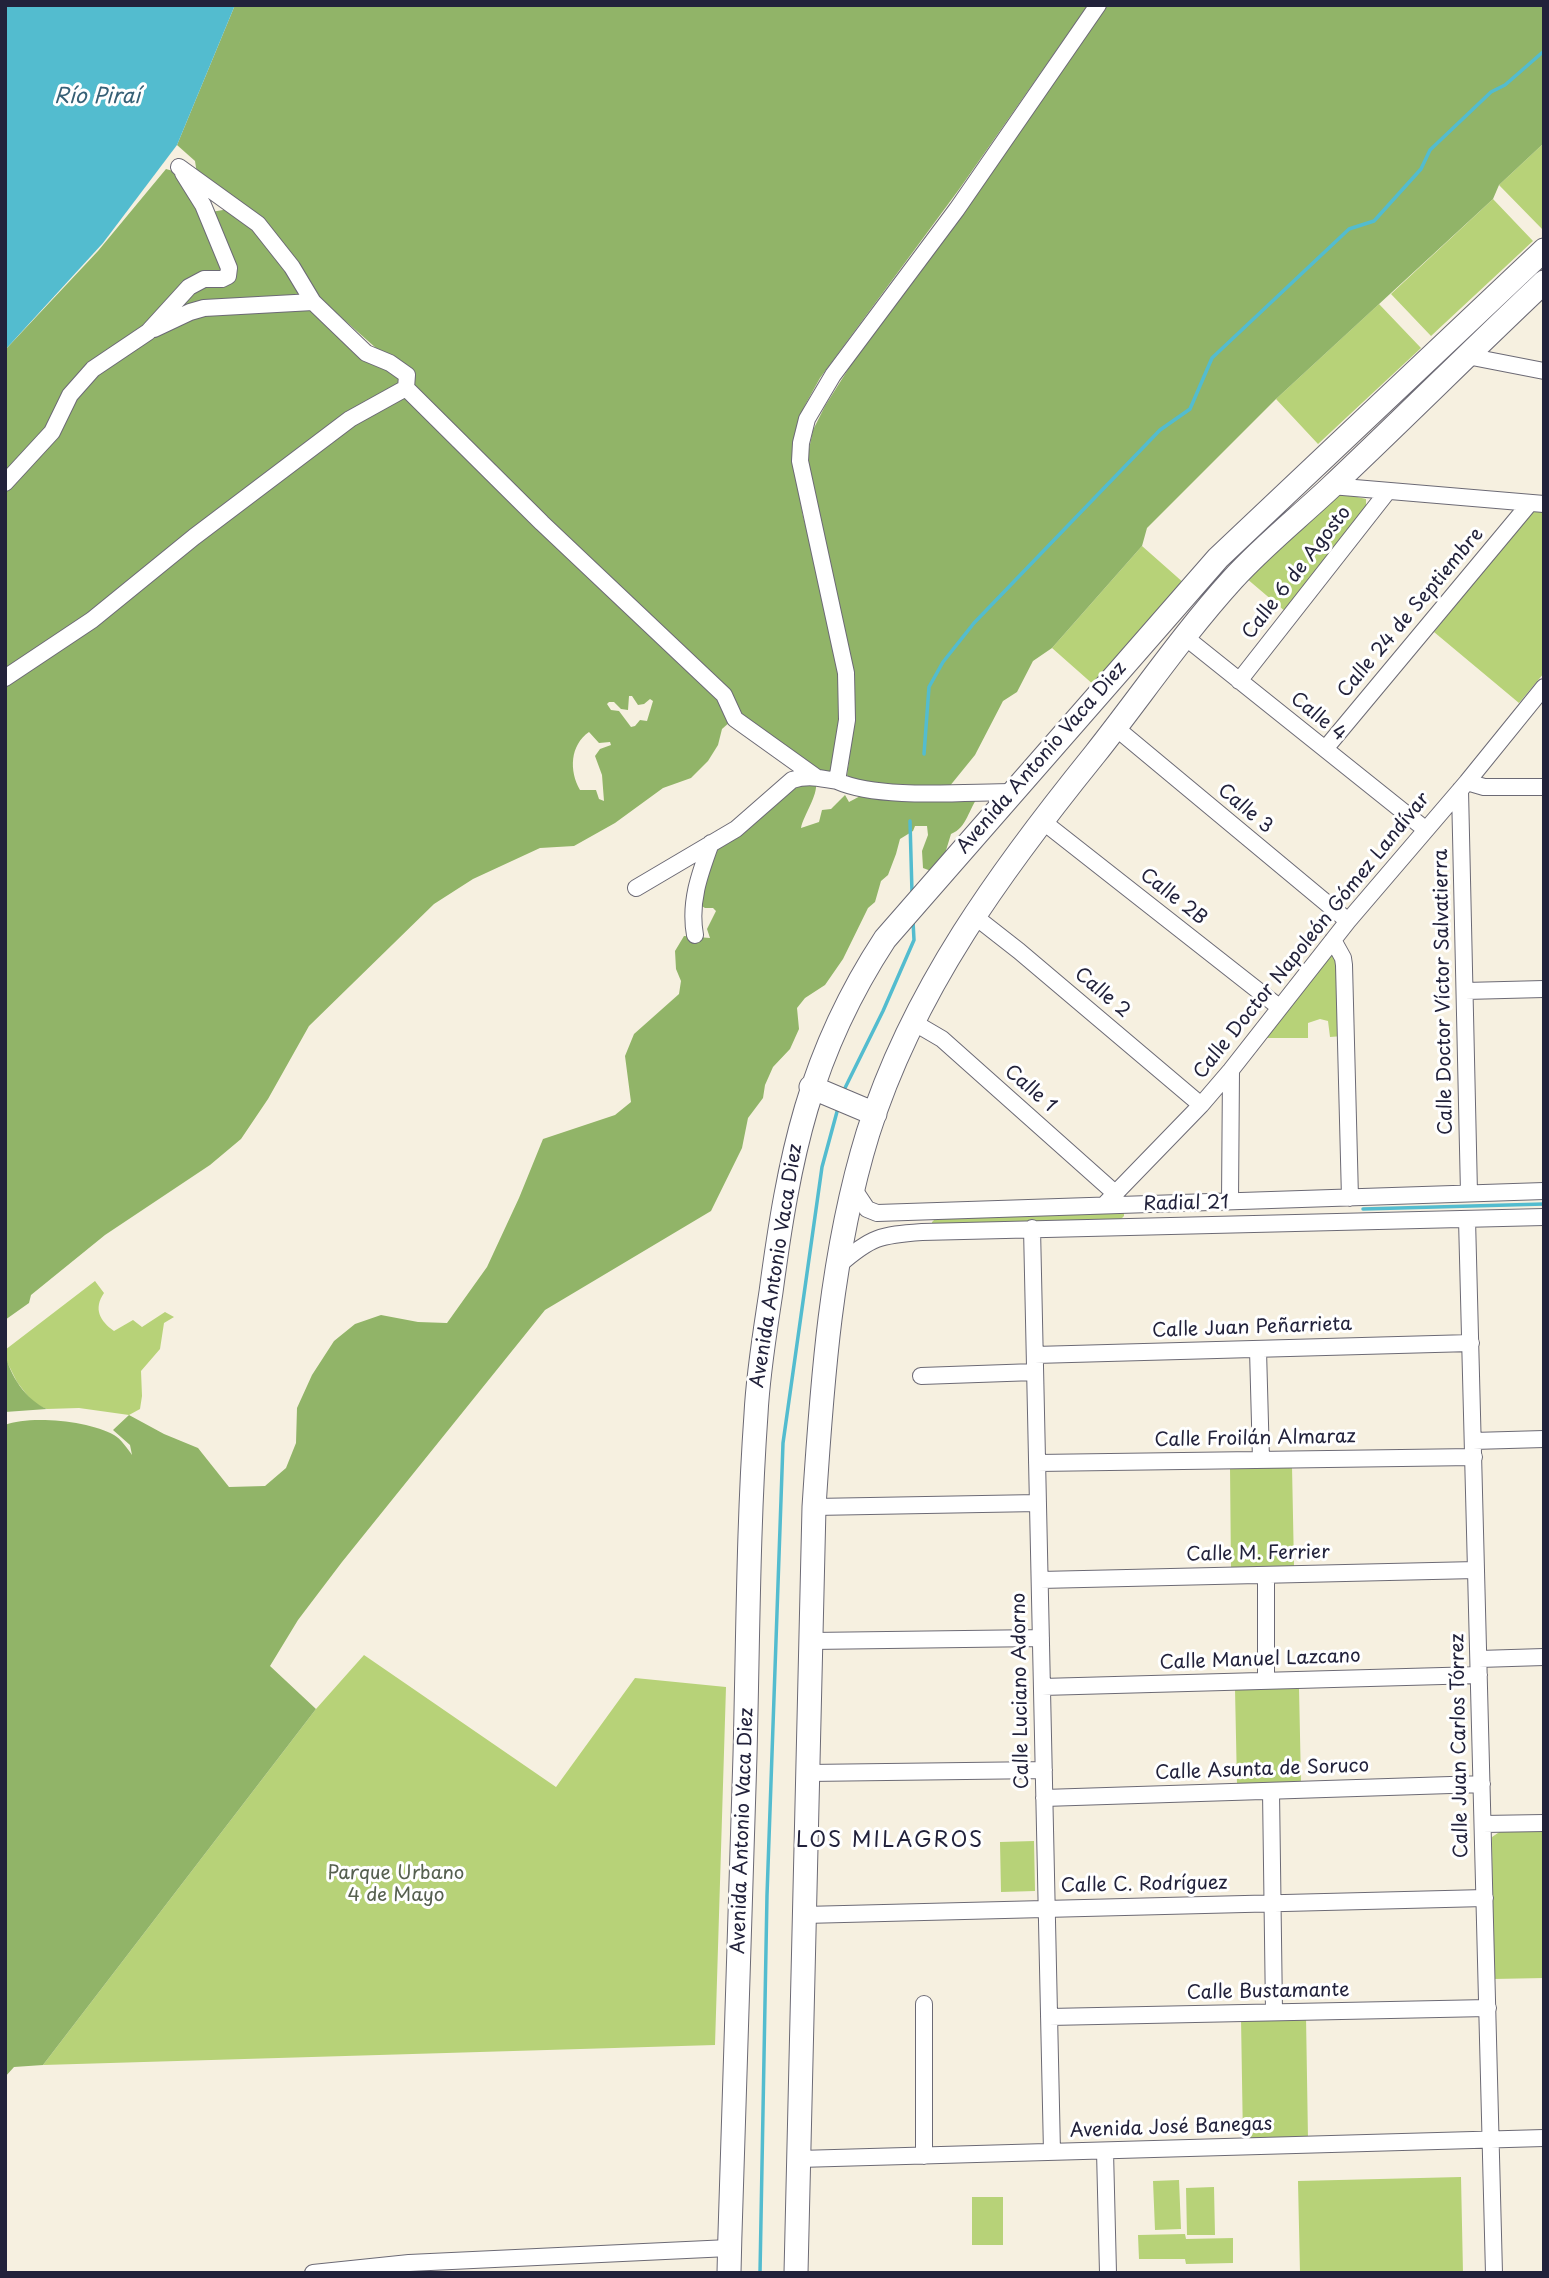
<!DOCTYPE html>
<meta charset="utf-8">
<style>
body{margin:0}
#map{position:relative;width:1549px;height:2278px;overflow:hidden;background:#f6f0e0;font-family:"Playpen Sans",sans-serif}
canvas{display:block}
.frame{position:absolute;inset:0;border:7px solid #22223b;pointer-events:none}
</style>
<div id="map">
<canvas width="1549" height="2278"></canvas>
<div class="frame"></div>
</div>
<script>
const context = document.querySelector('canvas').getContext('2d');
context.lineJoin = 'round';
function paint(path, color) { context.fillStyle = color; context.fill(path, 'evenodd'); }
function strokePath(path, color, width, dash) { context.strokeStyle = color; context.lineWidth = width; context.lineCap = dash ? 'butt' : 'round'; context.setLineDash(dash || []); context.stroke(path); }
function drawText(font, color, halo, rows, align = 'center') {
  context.font = font + ' "Playpen Sans",sans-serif'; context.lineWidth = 6; context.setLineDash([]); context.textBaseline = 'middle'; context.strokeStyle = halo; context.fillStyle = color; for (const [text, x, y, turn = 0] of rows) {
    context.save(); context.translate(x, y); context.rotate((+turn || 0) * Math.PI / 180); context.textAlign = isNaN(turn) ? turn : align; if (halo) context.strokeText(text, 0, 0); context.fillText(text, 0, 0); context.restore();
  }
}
const green = new Path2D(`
 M 1544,143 L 1544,230 L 1543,230 L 1499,185 Z
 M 1493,199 L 1533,241 L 1431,336 L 1391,294 Z
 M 1379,304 L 1421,348 L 1318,444 L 1276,399 Z
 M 1344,494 L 1366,499 L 1366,506 L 1286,612 L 1246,578 L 1334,495 Z
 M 1544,511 L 1544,673 L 1519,703 L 1434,632 L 1528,515 L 1533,512 Z
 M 1142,546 L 1185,584 L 1095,686 L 1052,648 Z
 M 1333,955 L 1338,955 L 1343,1036 L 1330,1037 L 1328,1021 L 1320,1019 L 1308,1023 L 1308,1038 L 1264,1038 L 1328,957 Z
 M 1124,1210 L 1124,1216 L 1119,1221 L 932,1224 L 932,1222 L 937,1217 Z
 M 95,1281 L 104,1293 C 93,1309 100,1321 114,1331 L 133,1320 L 142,1327 L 165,1312 L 174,1317 L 164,1323 L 160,1349 L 141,1371 L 142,1396 L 140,1409 L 129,1415 L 79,1408 L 47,1409 L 34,1404 L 17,1382 L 6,1360 L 5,1350 Z
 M 1292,1466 L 1294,1567 L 1231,1570 L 1230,1467 Z
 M 364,1655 L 556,1787 L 635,1678 L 726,1687 L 715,2045 L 43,2065 L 316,1709 Z
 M 1299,1688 L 1301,1783 L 1237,1785 L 1235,1689 Z
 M 1544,1828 L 1544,1978 L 1493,1979 L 1492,1837 L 1504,1829 Z
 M 1034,1841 L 1035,1891 L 1001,1892 L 1000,1842 Z
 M 1306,2016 L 1308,2139 L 1243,2141 L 1241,2018 Z
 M 1461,2177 L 1463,2273 L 1300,2273 L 1298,2181 Z
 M 1179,2180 L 1181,2229 L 1155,2230 L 1153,2181 Z
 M 1214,2187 L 1215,2235 L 1187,2235 L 1186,2188 Z
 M 972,2197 L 1003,2197 L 1003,2245 L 972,2245 Z
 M 1185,2234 L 1186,2239 L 1233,2238 L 1233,2263 L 1186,2264 L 1185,2259 L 1139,2259 L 1138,2235 Z`);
const forest = new Path2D(`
 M 235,5 L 1088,5 L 960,188 L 820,378 L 804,407 L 796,434 L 794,468 L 803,516 L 840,663 L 843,702 L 831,773 L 826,776 L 756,729 L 416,390 L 412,369 L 376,348 L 317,296 L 254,212 L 240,201 L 197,174 L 195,161 L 177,145 Z
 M 1107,5 L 1544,5 L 1544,143 L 1499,185 L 1493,199 L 1276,399 L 1147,528 L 1142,546 L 1052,648 L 1033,661 L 1017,692 L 1003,701 L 975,755 L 949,787 L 854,782 L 847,775 L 852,739 L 853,692 L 810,473 L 808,454 L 813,430 L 825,406 L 859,352 L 917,277 Z
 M 166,169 L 180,173 L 228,269 L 204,278 L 128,342 L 57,414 L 5,479 L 5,350 L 98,251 Z
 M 229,209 L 253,222 L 307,297 L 156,324 L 191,287 L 225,280 L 211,212 Z
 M 308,303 L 398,372 L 402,383 L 5,674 L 5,486 L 88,378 L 186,316 Z
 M 403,394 L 722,696 L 731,721 L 722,729 L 718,745 L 708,761 L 691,778 L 663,788 L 615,823 L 574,846 L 540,848 L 473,879 L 434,904 L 309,1026 L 268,1099 L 241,1139 L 210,1165 L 105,1235 L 31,1295 L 29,1303 L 5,1320 L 5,683 L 310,451 ZM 629,696 L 632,696 L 638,705 L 644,704 L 650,699 L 653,701 L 647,721 L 640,720 L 635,726 L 631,727 L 619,711 L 611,710 L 607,704 L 609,702 L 614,702 L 621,709 L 628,710 ZM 589,732 L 599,743 L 610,742 L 611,745 L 600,749 L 595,756 L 602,775 L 604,801 L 599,799 L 596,790 L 580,790 C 569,771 570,745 589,732 Z
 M 816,782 C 818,796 804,814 801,828 L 819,822 L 822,810 L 831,809 L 845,795 L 849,802 L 866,793 L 979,796 C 968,809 968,827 951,834 L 944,857 L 931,871 L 923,868 L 922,851 L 928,835 L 927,826 L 915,826 L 913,831 L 900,839 L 896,854 L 888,875 L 881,881 L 875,902 L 868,908 L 843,959 L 825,985 L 805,998 L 797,1008 L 799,1029 L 790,1049 L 773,1067 L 765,1085 L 763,1098 L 748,1118 L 742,1148 L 711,1211 L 545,1310 L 342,1562 L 298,1620 L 270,1666 L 316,1709 L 43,2065 L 14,2067 L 5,2077 L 5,1425 C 30,1415 90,1421 114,1435 C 121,1439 127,1448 132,1455 L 130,1445 L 113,1430 L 129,1415 L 164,1434 L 198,1448 L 229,1487 L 265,1486 L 286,1468 L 296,1443 L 297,1408 L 312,1375 L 334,1341 L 355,1324 L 381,1315 L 418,1322 L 447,1323 L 487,1267 L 519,1198 L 543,1139 L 615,1115 L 631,1102 L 625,1056 L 634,1034 L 679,994 L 681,981 L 676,969 L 675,951 L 684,936 L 710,938 L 707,929 L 716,911 L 713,908 L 705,908 L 700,905 L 714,848 L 794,785 Z
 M 5,1352 C 9,1375 26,1400 47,1409 L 5,1412 Z`);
const water = new Path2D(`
 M 5,5 L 235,5 L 177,145 L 103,243 L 5,350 Z`);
const stream = new Path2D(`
 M 924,754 L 929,687 L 943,662 L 974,623 L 1160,430 L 1190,409 L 1212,358 L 1349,229 L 1374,221 L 1421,169 L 1430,150 L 1491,92 L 1505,85 L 1544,51
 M 910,821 L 912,893
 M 844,1090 L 883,1011 L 914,940 L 913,921
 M 1363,1209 L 1544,1204
 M 760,2273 L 767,1895 L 783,1443 L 822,1167 L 838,1108`);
const minor = new Path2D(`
 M 179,167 L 258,224 L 292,267 L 313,302 L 366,353 L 390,363 L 407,375 L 406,388 L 542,523 L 724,695 L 735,719 L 816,777
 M 154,329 L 190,312 L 204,308 L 313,302
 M 1467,356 L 1544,371
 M 5,483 L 52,432 L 70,395 L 93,369 L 148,332 L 189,287 L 204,279 L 222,279 L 228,276 L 229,268 L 203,205 L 183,173
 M 1331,486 L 1544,504
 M 1185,637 L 1425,829
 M 5,678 L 92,620 L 194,537 L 350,419 L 406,388
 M 1239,681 L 1388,491
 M 1116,728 L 1348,921
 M 1325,749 L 1530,503
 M 837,781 C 880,800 964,792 1013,792
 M 1467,782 L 1484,787 L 1544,787
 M 1460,790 L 1469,1193
 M 1041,820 L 1279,1007
 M 636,888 L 736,829 L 792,780 C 808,775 821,778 837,781 L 847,720 L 846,673 L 800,461 L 801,443 L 807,419 L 833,375 L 957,209 L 1098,5
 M 973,915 L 1019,951 L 1201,1105
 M 695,935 C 689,902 700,873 711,843
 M 1333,940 L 1343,958 L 1344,965 L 1350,1198
 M 1465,991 L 1544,989
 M 913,1022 L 942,1039 L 1116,1194
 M 853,1188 L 867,1209 L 877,1213 L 1544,1191
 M 1230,1201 L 1231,1070
 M 1105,1204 L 1201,1105 L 1231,1070 L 1348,921 L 1467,782 L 1544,687
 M 1467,1219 L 1494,2273
 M 1032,1228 L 1052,2152
 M 839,1265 C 871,1237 880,1235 922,1232 L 1544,1217
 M 1258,1350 L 1261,1460
 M 1035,1355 L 1471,1343
 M 921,1376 L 1035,1372
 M 1473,1441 L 1544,1439
 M 1037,1463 L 1474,1457
 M 814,1507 L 1038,1503
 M 1266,1575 L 1266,1681
 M 1040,1580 L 1476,1570
 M 811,1641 L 1041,1638
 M 1479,1659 L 1544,1657
 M 1042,1687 L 1479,1675
 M 808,1773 L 1044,1770
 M 1271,1791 L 1274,2012
 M 1044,1798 L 1482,1784
 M 1483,1824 L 1544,1823
 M 804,1915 L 1485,1898
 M 1049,2017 L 1488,2008
 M 1105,2151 L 1108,2273
 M 924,2156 L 924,2004
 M 799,2159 L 1544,2138
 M 313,2273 L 409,2263 L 729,2248`);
const highway = new Path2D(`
 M 811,1087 L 875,1114
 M 729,2273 C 733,2100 740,1927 745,1755 C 748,1641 748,1527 756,1414 C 758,1373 765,1332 771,1292 C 789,1157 809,1055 885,939 L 1218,558 L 1544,250
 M 796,2273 L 814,1507 C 822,1382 831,1253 868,1133 C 913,990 1002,869 1095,754 C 1141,696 1183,634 1233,579 C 1262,547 1298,518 1330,488 C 1402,420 1472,350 1544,282`);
const streetNames = [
 ["Calle 6 de Agosto",1297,573,-52],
 ["Calle 24 de Septiembre",1411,613,-50],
 ["Calle 4",1318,717,39],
 ["Avenida Antonio Vaca Diez",1042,758,-49],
 ["Calle 3",1245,809,40],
 ["Calle 2B",1173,897,38],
 ["Calle Doctor Napoleón Gómez Landívar",1312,936,-51],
 ["Calle Doctor Víctor Salvatierra",1444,992,-91],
 ["Calle 2",1102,993,40],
 ["Calle 1",1030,1089,41],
 ["Radial 21",1186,1204,-1],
 ["Avenida Antonio Vaca Diez",777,1266,-81],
 ["Calle Juan Peñarrieta",1252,1328,-2],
 ["Calle Froilán Almaraz",1255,1439,-1],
 ["Calle M. Ferrier",1258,1554,-1],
 ["Calle Manuel Lazcano",1260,1660,-2],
 ["Calle Luciano Adorno",1021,1691,-91],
 ["Calle Juan Carlos Tórrez",1460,1746,-91],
 ["Calle Asunta de Soruco",1262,1770,-2],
 ["Avenida Antonio Vaca Diez",743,1831,-88],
 ["Calle C. Rodríguez",1144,1885,-1],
 ["Calle Bustamante",1268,1992,-1],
 ["Avenida José Banegas",1171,2128,-2]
];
const parkNames = [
 ["Parque Urbano",396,1874],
 ["4 de Mayo",396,1896]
];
const waterNames = [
 ["Río Piraí",97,97]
];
const neighbourhoodNames = [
 ["LOS MILAGROS",890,1841]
];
paint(green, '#b7d278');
paint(forest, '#91b468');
paint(water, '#53bccf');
strokePath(stream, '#53bccf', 3.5);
strokePath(minor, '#6c6a75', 18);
strokePath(highway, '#6c6a75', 25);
strokePath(minor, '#fff', 16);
strokePath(highway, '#fff', 23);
drawText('19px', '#22223b', '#fff', streetNames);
drawText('19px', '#566050', '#fff', parkNames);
drawText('italic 21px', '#366076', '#fff', waterNames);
context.letterSpacing = '2px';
drawText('21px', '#22223b', '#fff', neighbourhoodNames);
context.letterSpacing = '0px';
</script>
